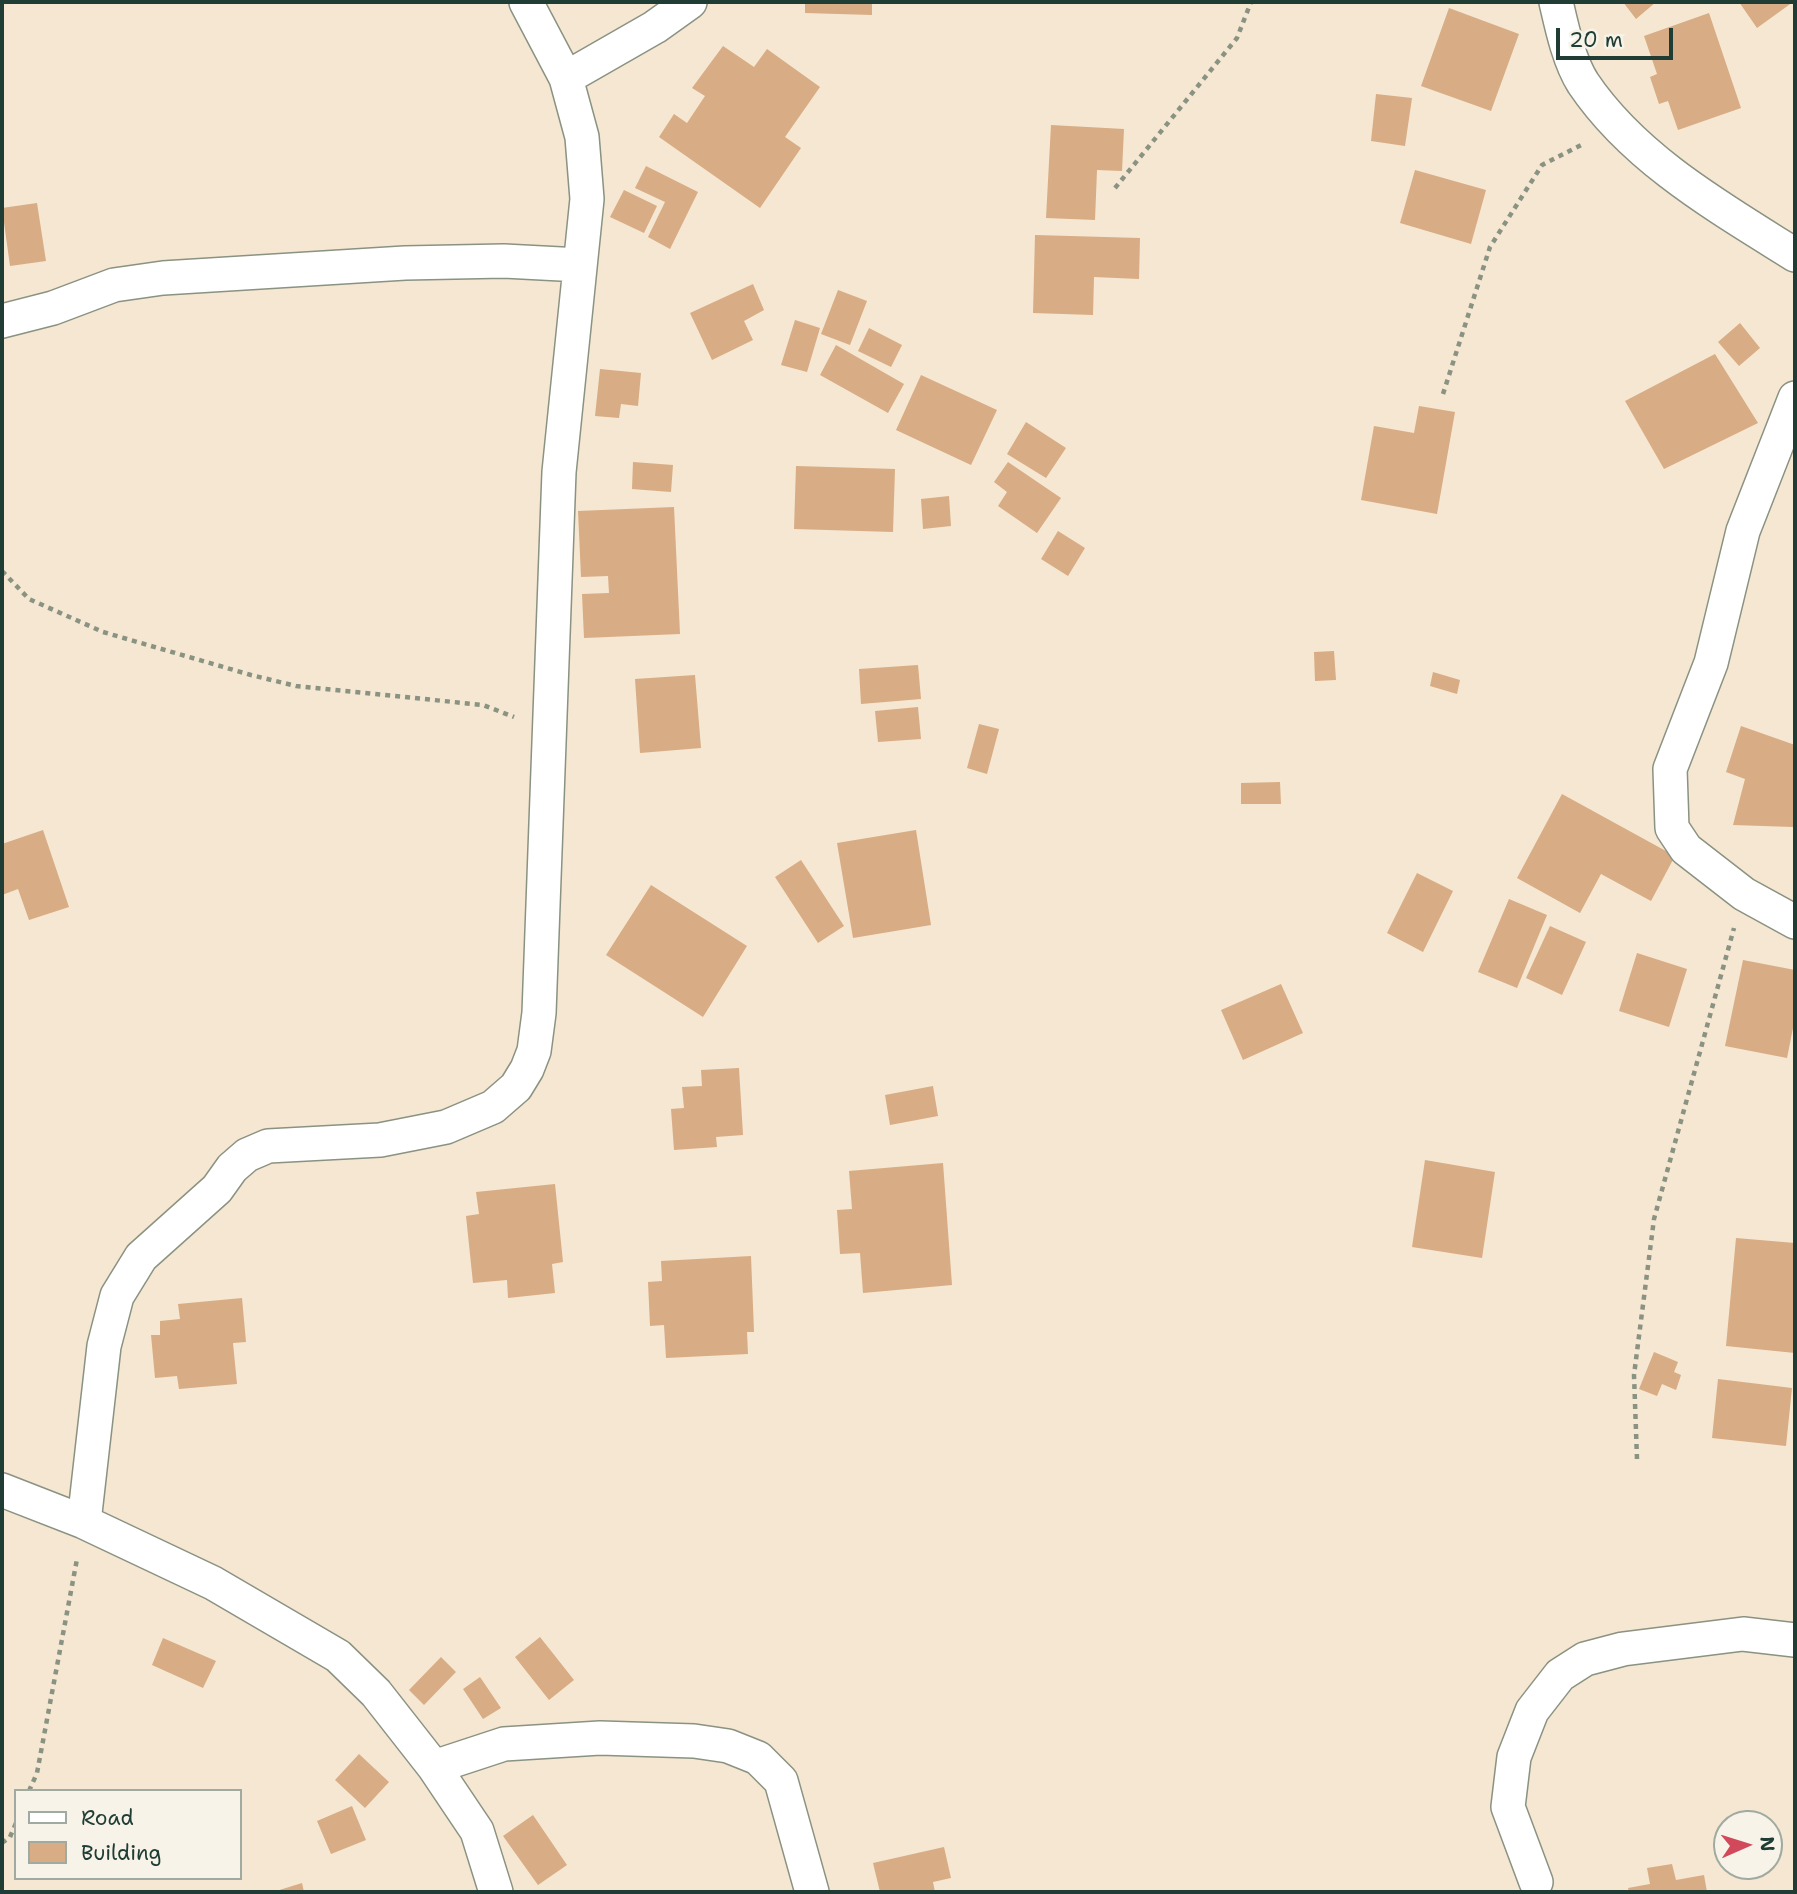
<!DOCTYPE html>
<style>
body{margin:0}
#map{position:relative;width:1797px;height:1894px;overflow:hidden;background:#f5e7d1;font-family:"Shantell Sans",sans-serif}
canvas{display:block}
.frame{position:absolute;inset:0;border:4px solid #1f3d34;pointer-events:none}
.legend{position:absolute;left:14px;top:1789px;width:228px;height:91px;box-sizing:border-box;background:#f7f3e8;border:2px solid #a1aaa0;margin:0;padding:9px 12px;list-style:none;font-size:21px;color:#1f3d34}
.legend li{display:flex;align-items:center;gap:14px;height:35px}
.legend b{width:35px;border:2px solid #a1aaa0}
.north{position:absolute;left:1713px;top:1810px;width:70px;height:70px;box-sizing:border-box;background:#f7f3e8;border:2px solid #a1aaa0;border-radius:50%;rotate:87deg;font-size:19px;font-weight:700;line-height:28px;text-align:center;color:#1f3d34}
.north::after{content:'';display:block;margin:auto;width:24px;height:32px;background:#d1495b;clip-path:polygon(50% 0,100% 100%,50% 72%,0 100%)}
.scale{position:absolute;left:1556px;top:28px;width:117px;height:32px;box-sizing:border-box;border:4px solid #1f3d34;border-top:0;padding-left:9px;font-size:21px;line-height:24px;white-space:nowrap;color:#1f3d34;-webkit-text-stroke:5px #f7f3e8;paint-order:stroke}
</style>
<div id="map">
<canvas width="1797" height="1894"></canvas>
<div class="frame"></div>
<ul class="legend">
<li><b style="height:9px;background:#fff"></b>Road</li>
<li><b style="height:19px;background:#d8ac84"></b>Building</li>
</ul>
<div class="north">N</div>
<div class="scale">20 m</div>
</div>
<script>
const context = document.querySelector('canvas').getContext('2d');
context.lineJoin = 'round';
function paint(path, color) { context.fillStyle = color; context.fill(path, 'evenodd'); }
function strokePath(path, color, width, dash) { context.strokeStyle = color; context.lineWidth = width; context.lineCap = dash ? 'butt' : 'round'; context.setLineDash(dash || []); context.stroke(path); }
const building = new Path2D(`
 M 805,2 L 872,2 L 872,15 L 805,13 Z
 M 1623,2 L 1656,2 L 1636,19 Z
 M 1739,2 L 1793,2 L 1757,28 Z
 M 1449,8 L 1519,34 L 1491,111 L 1421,86 Z
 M 1709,13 L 1741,108 L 1678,130 L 1668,101 L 1659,104 L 1650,77 L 1657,74 L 1644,36 Z
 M 723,46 L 754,67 L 767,49 L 820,87 L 785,137 L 801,148 L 760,208 L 659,137 L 674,114 L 687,123 L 705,96 L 692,88 Z
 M 1376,94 L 1412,98 L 1405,146 L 1371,141 Z
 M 1051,125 L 1124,129 L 1122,171 L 1097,170 L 1095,220 L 1046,218 Z
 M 646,166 L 698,192 L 670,249 L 648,237 L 665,202 L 635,188 Z
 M 1415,170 L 1486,190 L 1471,244 L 1400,223 Z
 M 624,190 L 657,206 L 644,233 L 610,217 Z
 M 37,203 L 46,261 L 10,266 L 2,208 Z
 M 1035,235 L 1140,238 L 1139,279 L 1094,277 L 1093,315 L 1033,313 Z
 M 753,284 L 764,310 L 744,321 L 753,340 L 712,360 L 690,313 Z
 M 838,290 L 867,301 L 850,345 L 821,334 Z
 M 795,320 L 820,328 L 807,372 L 781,365 Z
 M 1740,323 L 1760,348 L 1739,366 L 1718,342 Z
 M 869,328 L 902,345 L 891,367 L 858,351 Z
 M 836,345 L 904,384 L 888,413 L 820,375 Z
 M 1715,354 L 1758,423 L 1664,469 L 1625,401 Z
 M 600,369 L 641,373 L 638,406 L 621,404 L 619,418 L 595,416 Z
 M 921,375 L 997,410 L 971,465 L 896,430 Z
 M 1419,406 L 1455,412 L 1437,514 L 1361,500 L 1374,426 L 1414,433 Z
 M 1026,422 L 1066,448 L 1046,478 L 1007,454 Z
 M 633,462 L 673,465 L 671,492 L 632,489 Z
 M 1008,462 L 1061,498 L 1037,533 L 998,506 L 1007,492 L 994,482 Z
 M 796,466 L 895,469 L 893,532 L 794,529 Z
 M 949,496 L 951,526 L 923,529 L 921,499 Z
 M 674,507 L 680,634 L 584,638 L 582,594 L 609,593 L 608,576 L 581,577 L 578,511 Z
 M 1058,531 L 1085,548 L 1068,576 L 1041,559 Z
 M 1334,651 L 1336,680 L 1315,681 L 1314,652 Z
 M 918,665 L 921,699 L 861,704 L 859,669 Z
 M 1433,672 L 1460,680 L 1457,694 L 1430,686 Z
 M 695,675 L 701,748 L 640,753 L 635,679 Z
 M 918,707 L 921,739 L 878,742 L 875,711 Z
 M 979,724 L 999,729 L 987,774 L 967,768 Z
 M 1741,726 L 1795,745 L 1793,827 L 1733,825 L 1745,779 L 1726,772 Z
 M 1280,782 L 1281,804 L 1241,804 L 1241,783 Z
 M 1562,794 L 1675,856 L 1651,901 L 1601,874 L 1580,913 L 1517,878 Z
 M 43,830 L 69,907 L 29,920 L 18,889 L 2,895 L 2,844 Z
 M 916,830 L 931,925 L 853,938 L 837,843 Z
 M 801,860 L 844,926 L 818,943 L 775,877 Z
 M 1417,873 L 1453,891 L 1423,952 L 1387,933 Z
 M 651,885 L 747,946 L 703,1017 L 606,955 Z
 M 1509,899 L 1547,915 L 1517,988 L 1478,972 Z
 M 1550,926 L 1586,942 L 1562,995 L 1526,978 Z
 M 1637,953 L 1687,969 L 1669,1027 L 1619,1011 Z
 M 1743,960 L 1795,970 L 1795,1018 L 1787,1058 L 1725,1046 Z
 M 1281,984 L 1303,1033 L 1243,1060 L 1221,1010 Z
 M 739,1068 L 743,1135 L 716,1137 L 717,1147 L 674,1150 L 671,1109 L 684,1108 L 682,1087 L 702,1086 L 701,1070 Z
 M 933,1086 L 938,1116 L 890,1125 L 885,1095 Z
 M 1425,1160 L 1495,1172 L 1482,1258 L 1412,1247 Z
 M 943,1163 L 952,1285 L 863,1293 L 860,1253 L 840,1254 L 837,1210 L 852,1209 L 849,1171 Z
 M 555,1184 L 563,1262 L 552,1264 L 555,1293 L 508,1298 L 507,1280 L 473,1283 L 466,1216 L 479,1214 L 476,1192 Z
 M 1736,1238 L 1795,1243 L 1795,1353 L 1726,1346 Z
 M 751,1256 L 754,1332 L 747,1332 L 748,1354 L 666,1358 L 664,1325 L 650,1326 L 648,1282 L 662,1281 L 661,1261 Z
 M 242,1298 L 246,1342 L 233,1343 L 237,1384 L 179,1389 L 177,1376 L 155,1378 L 151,1335 L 160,1335 L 160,1321 L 180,1319 L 178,1304 Z
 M 1654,1352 L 1678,1362 L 1674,1372 L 1681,1375 L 1676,1390 L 1662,1384 L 1657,1396 L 1639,1389 Z
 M 1718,1379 L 1792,1388 L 1786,1446 L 1712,1438 Z
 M 540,1637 L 574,1680 L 549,1700 L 515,1657 Z
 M 163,1638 L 216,1661 L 203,1688 L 152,1665 Z
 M 441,1657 L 456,1672 L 424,1705 L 409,1690 Z
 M 480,1677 L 501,1708 L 483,1719 L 463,1689 Z
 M 359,1754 L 389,1782 L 365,1808 L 335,1780 Z
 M 352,1806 L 366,1840 L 331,1854 L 317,1821 Z
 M 533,1815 L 567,1865 L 538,1885 L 503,1836 Z
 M 944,1847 L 951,1878 L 933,1882 L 935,1892 L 880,1892 L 873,1863 Z
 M 1672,1864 L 1676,1880 L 1704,1875 L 1707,1892 L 1629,1892 L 1628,1888 L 1650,1884 L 1647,1868 Z
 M 302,1883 L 304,1892 L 273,1892 Z`);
const path = new Path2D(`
 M 1115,188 L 1237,38 L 1251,2
 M 1443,394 L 1490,247 L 1542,165 L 1585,143
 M 2,571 L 29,599 L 103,632 L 251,675 L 296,686 L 483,705 L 514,717
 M 1637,1459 L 1634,1375 L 1654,1219 L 1734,928
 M 29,1791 L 37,1773 L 77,1559
 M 2,1843 L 10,1837 L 16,1823`);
const street = new Path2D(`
 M 1556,2 C 1562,28 1569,61 1583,83 C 1634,159 1720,208 1795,255
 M 566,78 L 655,27 L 690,2
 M 2,321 L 53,308 L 114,285 L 163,278 L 405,263 L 504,261 L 580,265
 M 1795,398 L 1743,531 L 1711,663 L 1670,769 L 1672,828 L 1686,849 L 1744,894 L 1795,922
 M 2,1490 L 84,1522 L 213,1583 L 338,1656 L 376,1693 L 434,1767 L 477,1831 L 496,1892
 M 84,1522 L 104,1346 L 117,1296 L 141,1257 L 217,1189 L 232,1168 L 247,1155 L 268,1146 L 380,1140 L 446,1127 L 493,1107 L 516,1087 L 527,1069 L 534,1051 L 539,1013 L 559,472 L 587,199 L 582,137 L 566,78 L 526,2
 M 434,1767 L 504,1744 L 600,1738 L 694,1741 L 728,1746 L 758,1758 L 781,1781 L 812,1892
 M 1536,1882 L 1508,1807 L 1514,1757 L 1532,1711 L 1560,1675 L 1585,1659 L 1623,1649 L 1743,1634 L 1795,1640`);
paint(building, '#d8ac84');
strokePath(street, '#8a9282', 36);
strokePath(path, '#8a9282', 4.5, [5, 5]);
strokePath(street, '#fff', 33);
</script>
